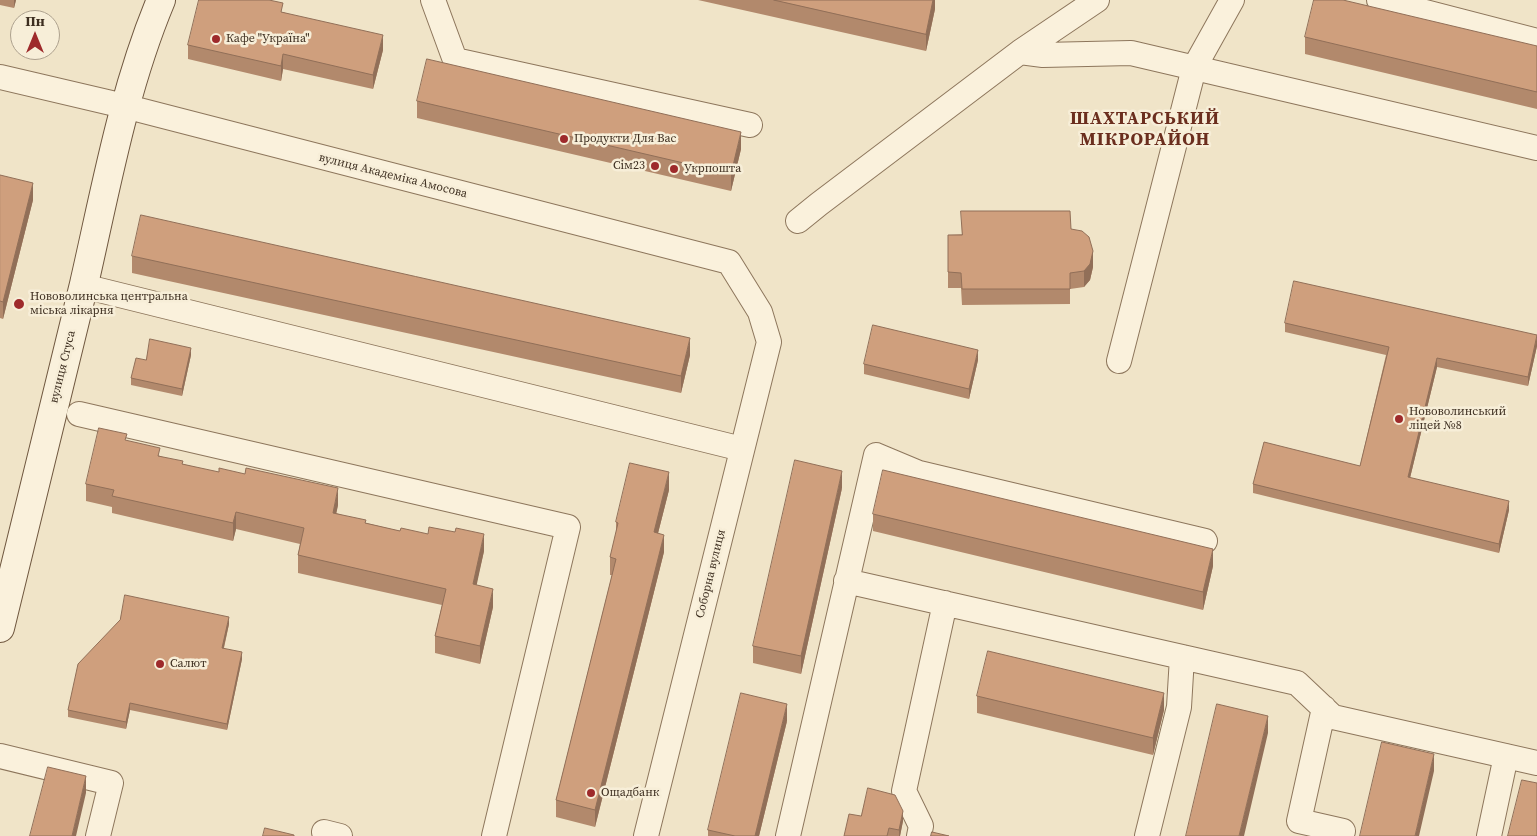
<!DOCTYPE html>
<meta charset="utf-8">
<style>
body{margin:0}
#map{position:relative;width:1537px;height:836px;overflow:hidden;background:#f0e4c8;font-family:"Source Serif 4",serif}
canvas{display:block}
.north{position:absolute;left:10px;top:10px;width:50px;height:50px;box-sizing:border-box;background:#f7eed8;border:1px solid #ada18e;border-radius:50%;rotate:0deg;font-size:14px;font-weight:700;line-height:20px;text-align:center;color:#3d2e20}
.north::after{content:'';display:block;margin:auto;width:18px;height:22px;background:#9e2a2b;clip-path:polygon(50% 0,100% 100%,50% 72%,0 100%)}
</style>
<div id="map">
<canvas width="1537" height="836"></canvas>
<div class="north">Пн</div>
</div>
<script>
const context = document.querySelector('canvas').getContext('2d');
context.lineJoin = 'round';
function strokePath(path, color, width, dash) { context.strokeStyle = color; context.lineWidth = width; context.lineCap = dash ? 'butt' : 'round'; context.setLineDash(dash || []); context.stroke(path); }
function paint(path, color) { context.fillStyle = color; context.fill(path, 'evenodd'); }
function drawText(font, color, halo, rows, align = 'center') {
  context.font = font + ' "Source Serif 4",serif'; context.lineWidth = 5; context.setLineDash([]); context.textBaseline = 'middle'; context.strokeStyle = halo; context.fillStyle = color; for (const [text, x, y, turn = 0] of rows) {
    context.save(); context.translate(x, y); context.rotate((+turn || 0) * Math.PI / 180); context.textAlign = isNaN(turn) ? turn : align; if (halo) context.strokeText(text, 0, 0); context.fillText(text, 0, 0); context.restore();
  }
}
const street = new Path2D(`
 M 433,0 L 455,60 L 750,125
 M 1379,0 L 1537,41
 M 1020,52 L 1043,55 L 1131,53 L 1537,148
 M 0,77 L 124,106 L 729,262 L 760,312 L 769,342 L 646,836
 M 798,221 L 819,204 L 1020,52 L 1097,0
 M 83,286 L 742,449
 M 1119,361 L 1194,68 L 1232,0
 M 79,414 L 568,527 L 494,836
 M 846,581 L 1297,683 L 1333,717 L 1537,763
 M 1324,708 L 1299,821 L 1343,831 L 1341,836
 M 0,756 L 111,783 L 98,836
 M 324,832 L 340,836
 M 788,836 L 876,455 L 919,473 L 1205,541
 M 919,836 L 921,826 L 904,791 L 945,603
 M 1147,836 L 1179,707 L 1182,657
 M 1489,836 L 1506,756`);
const secondary = new Path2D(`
 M 0,628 C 27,513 57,399 84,284 C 106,188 123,91 161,0`);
const wall = new Path2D(`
 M 0,0 L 16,0 L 14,8 L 0,5 Z
 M 698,0 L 935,0 L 935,9 L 926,51 Z
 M 283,12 L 383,50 L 373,89 L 283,69 L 281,81 L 188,59 L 188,45 Z
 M 1305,37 L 1537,46 L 1537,109 L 1305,54 Z
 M 417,101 L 741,149 L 731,191 L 417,118 Z
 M 0,175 L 33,200 L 3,319 L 0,318 Z
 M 1071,229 L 1093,267 L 1090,280 L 1084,287 L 1070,289 L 1070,304 L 962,305 L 961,288 L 948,288 L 948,235 Z
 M 132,256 L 690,355 L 681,393 L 132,273 Z
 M 1285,323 L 1537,335 L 1537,346 L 1528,386 L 1437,367 L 1410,478 L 1509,510 L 1499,553 L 1253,493 L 1253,484 L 1360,466 L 1386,355 L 1285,332 Z
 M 191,355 L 182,396 L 131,385 L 131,378 Z
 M 978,360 L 969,399 L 864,374 L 864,364 Z
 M 127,441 L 160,456 L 183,464 L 338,505 L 336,513 L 366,523 L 484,551 L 476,585 L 493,607 L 480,664 L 435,653 L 435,636 L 442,605 L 298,573 L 298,555 L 300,544 L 236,529 L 233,541 L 112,513 L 112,507 L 86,501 L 86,484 Z
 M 842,488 L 801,674 L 753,663 L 753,646 Z
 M 669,490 L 658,533 L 664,552 L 595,827 L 556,817 L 556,800 L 612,575 L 610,575 L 610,557 L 616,534 L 616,522 Z
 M 873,514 L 1213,566 L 1203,610 L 873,531 Z
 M 229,624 L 224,648 L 242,659 L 227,730 L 130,710 L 126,729 L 68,717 L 68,710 Z
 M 977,696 L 1164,710 L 1153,755 L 977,713 Z
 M 787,721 L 759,836 L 708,836 L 708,830 Z
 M 861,816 L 903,821 L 900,836 L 844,836 Z`);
const shadedWall = new Path2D(`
 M 14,0 L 16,0 L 14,8 Z
 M 933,0 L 935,0 L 935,9 L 926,51 L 926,34 Z
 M 383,35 L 383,50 L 373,89 L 373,75 Z
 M 283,54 L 283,69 L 281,81 L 281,66 Z
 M 741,132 L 741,149 L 731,191 L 731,174 Z
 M 33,183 L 33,200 L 3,319 L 3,302 Z
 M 1093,251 L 1093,267 L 1090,280 L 1084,287 L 1084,271 Z
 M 1537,337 L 1537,346 L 1528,386 L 1528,377 Z
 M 690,338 L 690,355 L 681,393 L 681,376 Z
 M 191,348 L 191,355 L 182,396 L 182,389 Z
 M 978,350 L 978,360 L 969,399 L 969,389 Z
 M 1437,358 L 1437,367 L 1408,486 L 1408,477 Z
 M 842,471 L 842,488 L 801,674 L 801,656 Z
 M 669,472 L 669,490 L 654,549 L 654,532 Z
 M 338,488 L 338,505 L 333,530 L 333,513 Z
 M 1509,501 L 1509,510 L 1499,553 L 1499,544 Z
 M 236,512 L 236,529 L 233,541 L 233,523 Z
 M 484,534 L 484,551 L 473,602 L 473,584 Z
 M 664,535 L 664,552 L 595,827 L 595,810 Z
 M 1213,549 L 1213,566 L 1203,610 L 1203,592 Z
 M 493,589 L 493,607 L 480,664 L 480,646 Z
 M 229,617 L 229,624 L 222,655 L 222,648 Z
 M 242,652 L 242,659 L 227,730 L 227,724 Z
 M 1164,693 L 1164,710 L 1153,755 L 1153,738 Z
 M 130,703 L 130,710 L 126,729 L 126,722 Z
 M 787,704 L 787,721 L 759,836 L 755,836 Z
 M 1268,716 L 1268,733 L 1244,836 L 1239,836 Z
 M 1434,754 L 1434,771 L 1419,836 L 1415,836 Z
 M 86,776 L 86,793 L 76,836 L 72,836 Z
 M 903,811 L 903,821 L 900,836 L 899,836 L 899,830 Z`);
const building = new Path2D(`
 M 199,0 L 269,0 L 283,3 L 281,12 L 383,35 L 373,75 L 283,54 L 281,66 L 188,45 Z
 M 774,0 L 933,0 L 926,34 Z
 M 1314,0 L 1343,0 L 1537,46 L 1537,92 L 1305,37 Z
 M 427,59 L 741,132 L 731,174 L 417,101 Z
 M 0,175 L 33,183 L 3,302 L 0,301 Z
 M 961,211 L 1070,211 L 1071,229 L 1082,231 L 1089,237 L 1093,251 L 1090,264 L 1084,271 L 1070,273 L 1070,289 L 962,289 L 961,273 L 948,272 L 948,235 L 962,235 Z
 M 141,215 L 690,338 L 681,376 L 132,256 Z
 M 1294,281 L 1537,335 L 1528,377 L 1437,358 L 1408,477 L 1509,501 L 1499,544 L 1253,484 L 1264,442 L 1360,466 L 1389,347 L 1285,323 Z
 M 873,325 L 978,350 L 969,389 L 864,364 Z
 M 150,339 L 191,348 L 182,389 L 131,378 L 136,358 L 146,360 Z
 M 99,428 L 127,434 L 125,440 L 160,448 L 158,456 L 183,461 L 182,464 L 219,472 L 219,468 L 245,474 L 246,468 L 338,488 L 333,513 L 366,520 L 365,523 L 400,531 L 401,528 L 428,534 L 429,527 L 455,532 L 456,528 L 484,534 L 473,584 L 493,589 L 480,646 L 435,636 L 446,589 L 298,555 L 304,528 L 236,512 L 233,523 L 112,496 L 114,490 L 86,484 Z
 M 795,460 L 842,471 L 801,656 L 753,646 Z
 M 630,463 L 669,472 L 654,532 L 664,535 L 595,810 L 556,800 L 616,559 L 610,557 L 618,523 L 616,522 Z
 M 883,470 L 1213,549 L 1203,592 L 873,514 Z
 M 125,595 L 229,617 L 222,648 L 242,652 L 227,724 L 130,703 L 126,722 L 68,710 L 78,664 L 120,620 Z
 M 988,651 L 1164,693 L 1153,738 L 977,696 Z
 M 741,693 L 787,704 L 755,836 L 735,836 L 708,830 Z
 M 1217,704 L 1268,716 L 1239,836 L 1186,836 Z
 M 1382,742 L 1434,754 L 1415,836 L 1360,836 Z
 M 48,767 L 86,776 L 72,836 L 30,836 Z
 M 1522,780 L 1537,783 L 1537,836 L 1508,836 Z
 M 868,788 L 895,795 L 903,811 L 899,830 L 889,828 L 887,836 L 844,836 L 849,814 L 861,816 Z
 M 265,828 L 294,835 L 294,836 L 263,836 Z
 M 932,832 L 949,836 L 931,836 Z`);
const markers = [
 [216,39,5,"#9e2a2b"],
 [564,139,5,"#9e2a2b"],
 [655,166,5,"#9e2a2b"],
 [674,169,5,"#9e2a2b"],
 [19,304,6,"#9e2a2b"],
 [1399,419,5,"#9e2a2b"],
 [160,664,5,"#9e2a2b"],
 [591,793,5,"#9e2a2b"]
];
const poiNames = [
 ["Кафе \"Україна\"",226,39],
 ["Продукти Для Вас",574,139],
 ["Сім23",645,166,"right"],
 ["Укрпошта",684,169],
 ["Нововолинська центральна",30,297],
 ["міська лікарня",30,311],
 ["Нововолинський",1409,412],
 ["ліцей №8",1409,426],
 ["Салют",170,664],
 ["Ощадбанк",601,793]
];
const streetNames = [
 ["вулиця Академіка Амосова",393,176,14],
 ["вулиця Стуса",63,367,-76],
 ["Соборна вулиця",711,574,-76]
];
const districtNames = [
 ["ШАХТАРСЬКИЙ",1145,119],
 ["МІКРОРАЙОН",1145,140]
];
strokePath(street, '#8d765c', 26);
strokePath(secondary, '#6f573f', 30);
strokePath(street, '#faf1dc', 24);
strokePath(secondary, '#faf1dc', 28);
paint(wall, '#b2896c');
paint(shadedWall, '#916f58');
paint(building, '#cf9f7d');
strokePath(building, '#916f58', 1);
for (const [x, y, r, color] of markers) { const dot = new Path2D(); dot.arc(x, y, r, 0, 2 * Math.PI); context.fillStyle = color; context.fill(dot); strokePath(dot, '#f7eed8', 2); }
drawText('12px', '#3d2e20', '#f7eed8', poiNames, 'left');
drawText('12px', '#3d2e20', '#f7eed8', streetNames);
context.letterSpacing = '1px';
drawText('bold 18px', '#6b2e1e', '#f7eed8', districtNames);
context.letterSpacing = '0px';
</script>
